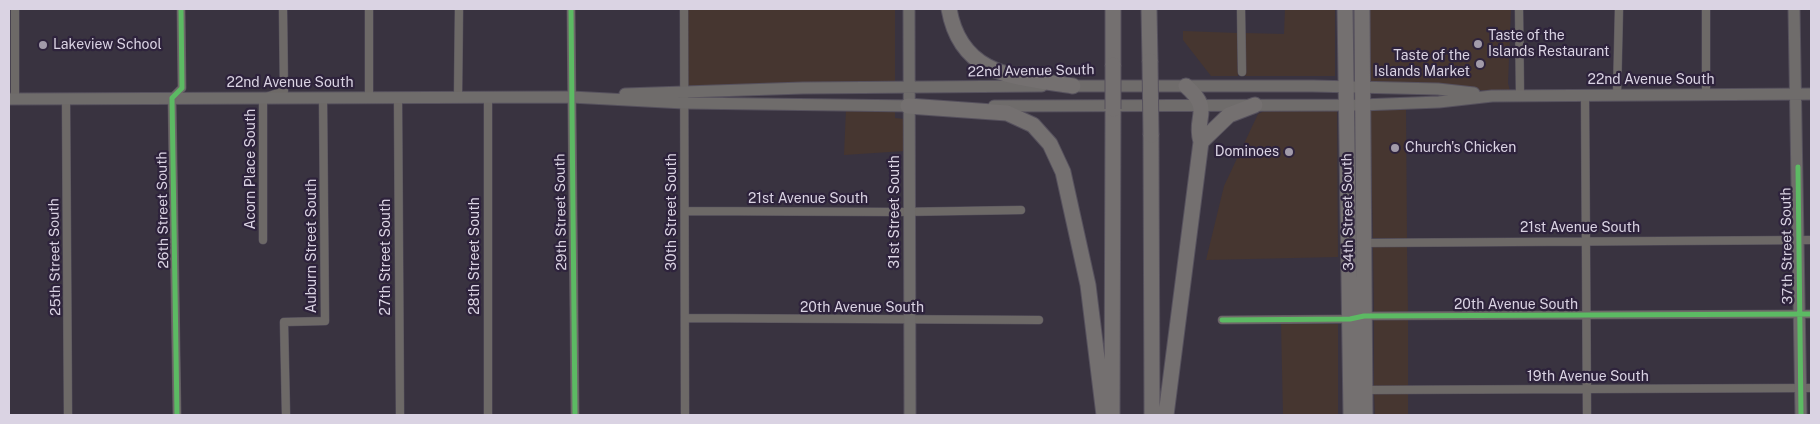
<!DOCTYPE html>
<style>
body{margin:0}
#map{position:relative;width:1820px;height:424px;overflow:hidden;background:#393340;font-family:"Public Sans",sans-serif}
canvas{display:block}
.frame{position:absolute;inset:0;border:10px solid #dad3e3;pointer-events:none}
</style>
<div id="map">
<canvas width="1820" height="424"></canvas>
<div class="frame"></div>
</div>
<script>
const context = document.querySelector('canvas').getContext('2d');
context.lineJoin = 'round';
function paint(path, color) { context.fillStyle = color; context.fill(path, 'evenodd'); }
function strokePath(path, color, width, dash) { context.strokeStyle = color; context.lineWidth = width; context.lineCap = dash ? 'butt' : 'round'; context.setLineDash(dash || []); context.stroke(path); }
function drawText(font, color, halo, rows, align = 'center') {
  context.font = font + ' "Public Sans",sans-serif'; context.lineWidth = 4.5; context.setLineDash([]); context.textBaseline = 'middle'; context.strokeStyle = halo; context.fillStyle = color; for (const [text, x, y, turn = 0] of rows) {
    context.save(); context.translate(x, y); context.rotate((+turn || 0) * Math.PI / 180); context.textAlign = isNaN(turn) ? turn : align; if (halo) context.strokeText(text, 0, 0); context.fillText(text, 0, 0); context.restore();
  }
}
const commercial = new Path2D(`
 M 688,9 L 895,9 L 895,84 L 688,86 Z
 M 1285,9 L 1335,9 L 1335,76 L 1245,76 L 1245,33 L 1284,34 Z
 M 1369,9 L 1511,9 L 1508,83 L 1510,91 L 1487,91 L 1438,84 L 1370,84 Z
 M 1183,31 L 1237,33 L 1238,76 L 1211,76 L 1183,40 Z
 M 1406,107 L 1407,238 L 1373,238 L 1370,109 Z
 M 846,109 L 895,110 L 895,118 L 905,119 L 905,151 L 844,155 Z
 M 1337,109 L 1338,257 L 1206,260 L 1224,186 L 1258,114 L 1266,110 Z
 M 1407,246 L 1408,312 L 1374,312 L 1373,247 Z
 M 1374,320 L 1408,320 L 1408,386 L 1374,386 Z
 M 1281,324 L 1338,324 L 1338,415 L 1283,415 Z
 M 1374,394 L 1408,394 L 1408,415 L 1375,415 Z`);
const street = new Path2D(`
 M 571,9 L 575,415
 M 684,9 L 685,415
 M 1241,9 L 1242,72
 M 1519,9 L 1520,95
 M 1585,95 L 1587,415
 M 1617,95 L 1619,9
 M 1706,95 L 1706,9
 M 458,97 L 459,9
 M 488,97 L 488,415
 M 369,98 L 369,9
 M 398,98 L 400,415
 M 15,99 L 15,9
 M 66,99 L 68,415
 M 685,211 L 899,212 L 1021,210
 M 263,240 L 263,98 L 284,91 L 283,9
 M 1361,243 L 1811,240
 M 1363,316 L 1811,314
 M 685,318 L 1039,320
 M 1222,320 L 1352,319
 M 1365,390 L 1811,388
 M 177,415 L 172,98 L 182,88 L 181,9
 M 286,415 L 284,322 L 325,321 L 323,98`);
const secondary = new Path2D(`
 M 909,9 L 910,415
 M 1794,9 L 1801,415
 M 1065,86 L 1313,86 L 1438,89 L 1474,93
 M 625,94 L 803,88 L 1042,86
 M 9,99 L 571,97 L 684,103 L 915,106
 M 994,106 L 1361,105 L 1439,102 L 1492,96 L 1811,94`);
const highway = new Path2D(`
 M 949,9 C 961,77 1016,77 1073,86
 M 1113,9 L 1113,65
 M 1149,9 L 1150,61
 M 1345,9 L 1351,415
 M 1362,9 L 1365,415
 M 908,106 L 1007,113 L 1033,125 L 1050,144 L 1063,172 L 1088,285 L 1104,415
 M 1151,135 L 1152,415
 M 1201,142 L 1229,115 L 1255,105
 M 1112,415 L 1113,109
 M 1166,415 L 1201,142 C 1193,116 1214,111 1186,86`);
const highwayBridge = new Path2D(`
 M 1150,61 L 1151,135
 M 1113,109 L 1113,65`);
const cycleway = new Path2D(`
 M 571,9 L 575,415
 M 1798,167 L 1801,415
 M 1222,320 L 1350,319 L 1364,316 L 1811,314
 M 177,415 L 172,98 L 182,88 L 181,9`);
const markers = [
 [1478,44,5,"#a29baa"],
 [43,45,5,"#a29baa"],
 [1480,64,5,"#a29baa"],
 [1395,148,5,"#a29baa"],
 [1289,152,5,"#a29baa"]
];
const poiNames = [
 ["Taste of the",1488,36],
 ["Islands Restaurant",1488,52],
 ["Lakeview School",53,45],
 ["Taste of the",1470,56,"right"],
 ["Islands Market",1470,72,"right"],
 ["Church's Chicken",1405,148],
 ["Dominoes",1279,152,"right"]
];
const streetNames = [
 ["22nd Avenue South",1031,71,-1],
 ["22nd Avenue South",1651,80],
 ["22nd Avenue South",290,83],
 ["Acorn Place South",251,169,-90],
 ["21st Avenue South",808,199],
 ["26th Street South",163,210,-91],
 ["29th Street South",561,212,-91],
 ["30th Street South",672,212,-90],
 ["31st Street South",895,212,-90],
 ["34th Street South",1348,212,-91],
 ["21st Avenue South",1580,228],
 ["Auburn Street South",312,246,-90],
 ["37th Street South",1787,246,-91],
 ["28th Street South",475,256,-90],
 ["25th Street South",55,257,-91],
 ["27th Street South",386,257,-90],
 ["20th Avenue South",1516,305],
 ["20th Avenue South",862,308],
 ["19th Avenue South",1588,377]
];
paint(commercial, '#463630');
strokePath(street, '#56515d', 9);
strokePath(secondary, '#56515d', 13);
strokePath(highway, '#56515d', 17);
strokePath(street, '#6d6967', 8);
strokePath(secondary, '#6f6c6b', 11);
strokePath(highway, '#747070', 15);
strokePath(highwayBridge, '#56515d', 17, []);
strokePath(highwayBridge, '#747070', 15);
strokePath(cycleway, '#5cba63', 5);
for (const [x, y, r, color] of markers) { const dot = new Path2D(); dot.arc(x, y, r, 0, 2 * Math.PI); context.fillStyle = color; context.fill(dot); strokePath(dot, '#2e233c', 2); }
drawText('14px', '#dad3e3', '#2e233c', poiNames, 'left');
drawText('14px', '#dad3e3', '#2e233c', streetNames);
</script>
